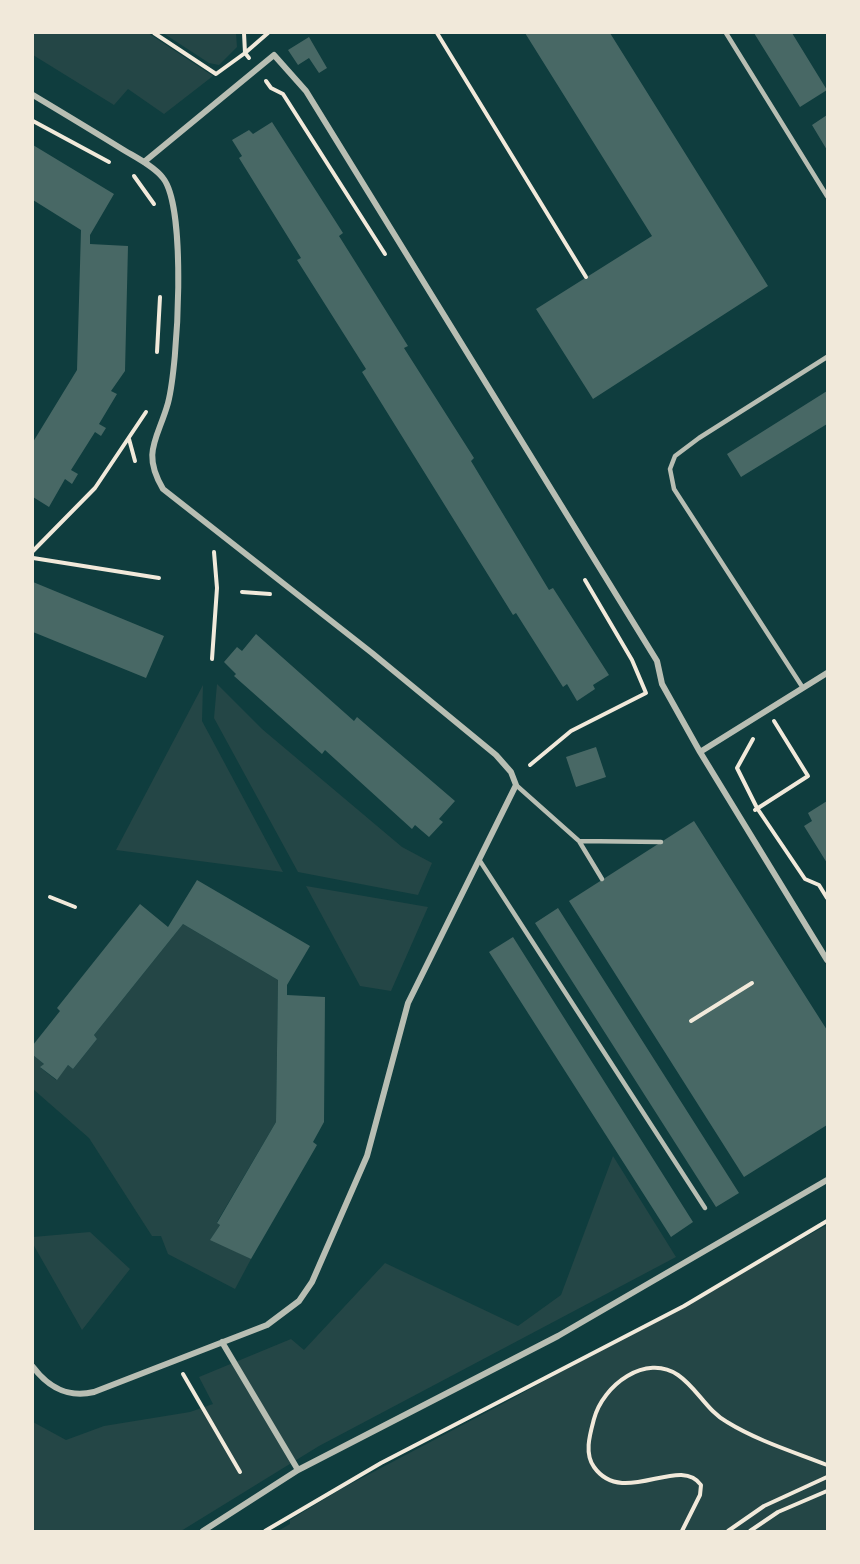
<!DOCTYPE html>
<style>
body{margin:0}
#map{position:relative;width:860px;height:1564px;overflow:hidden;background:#0f3d3e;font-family:"DejaVu Sans",sans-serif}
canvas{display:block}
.frame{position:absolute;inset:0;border:34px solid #f1e9da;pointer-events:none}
</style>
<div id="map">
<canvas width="860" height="1564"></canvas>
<div class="frame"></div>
</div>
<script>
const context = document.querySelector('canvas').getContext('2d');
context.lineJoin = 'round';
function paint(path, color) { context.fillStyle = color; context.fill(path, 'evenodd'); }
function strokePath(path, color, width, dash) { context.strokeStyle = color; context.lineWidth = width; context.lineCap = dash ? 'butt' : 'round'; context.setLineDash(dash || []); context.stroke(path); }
const green = new Path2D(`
 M 33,33 L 148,33 L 213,76 L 164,114 L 128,89 L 114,105 L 33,55 Z
 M 163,33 L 236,33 L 237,47 L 219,65 L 209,63 Z
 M 217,684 L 262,729 L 402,847 L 432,863 L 418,895 L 298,872 L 214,718 Z
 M 203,685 L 202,721 L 283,872 L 116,850 Z
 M 306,886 L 428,907 L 391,991 L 360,986 Z
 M 183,924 L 278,980 L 276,1122 L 217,1222 L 220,1225 L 211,1239 L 251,1259 L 235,1289 L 168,1254 L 161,1236 L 152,1236 L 89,1138 L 33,1089 L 33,1055 L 44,1064 L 41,1068 L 56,1080 L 68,1065 L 73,1069 L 97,1039 L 94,1035 Z
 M 613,1156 L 676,1257 L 319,1446 L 181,1531 L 33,1531 L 33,1422 L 66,1440 L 104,1426 L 190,1412 L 213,1404 L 199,1377 L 291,1339 L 304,1350 L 385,1263 L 518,1326 L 561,1295 Z
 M 827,1225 L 827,1531 L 278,1531 L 290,1524 L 290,1520 L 341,1489 L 508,1401 Z
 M 90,1232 L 130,1269 L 82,1330 L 33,1244 L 33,1237 Z`);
const building = new Path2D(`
 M 525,33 L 610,33 L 768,286 L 593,399 L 536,309 L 652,236 Z
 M 754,33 L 792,33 L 827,90 L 800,107 Z
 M 309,37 L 327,68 L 319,73 L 309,58 L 298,65 L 288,50 Z
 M 827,115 L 827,150 L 812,125 Z
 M 272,122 L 343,233 L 339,236 L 408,346 L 404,348 L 474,458 L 471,461 L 549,590 L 553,588 L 609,675 L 593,685 L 595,689 L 577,701 L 567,684 L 563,687 L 516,613 L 513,615 L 362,372 L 366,369 L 297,260 L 301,258 L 239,158 L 242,156 L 232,140 L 249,130 L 253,134 Z
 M 33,145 L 114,194 L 90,235 L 90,244 L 128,246 L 125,371 L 111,391 L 117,394 L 99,424 L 106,428 L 101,436 L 95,432 L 71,470 L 78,474 L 72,484 L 65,479 L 49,507 L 33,497 L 33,442 L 77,370 L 81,230 L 33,200 Z
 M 827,391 L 827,424 L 741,477 L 727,454 Z
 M 33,582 L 164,636 L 146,678 L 33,632 Z
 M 256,634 L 354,721 L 357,717 L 455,801 L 439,819 L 443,822 L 429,837 L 415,825 L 412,829 L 325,750 L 322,754 L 234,676 L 236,674 L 224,662 L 237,647 L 242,651 Z
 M 596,747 L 606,777 L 576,787 L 566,757 Z
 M 827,801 L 827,863 L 804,826 L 812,821 L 808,813 Z
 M 694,821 L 827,1030 L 827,1125 L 744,1177 L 569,901 Z
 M 197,880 L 310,946 L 287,985 L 287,995 L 325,997 L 324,1122 L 313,1142 L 317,1145 L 251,1259 L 210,1240 L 220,1225 L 217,1223 L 276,1122 L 278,980 L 183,924 L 94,1035 L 97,1039 L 73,1069 L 68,1065 L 57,1080 L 40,1067 L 44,1064 L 33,1055 L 33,1045 L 60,1011 L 57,1008 L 140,904 L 168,927 Z
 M 558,908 L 739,1193 L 716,1207 L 535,923 Z
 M 513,937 L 693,1222 L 671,1237 L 489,952 Z`);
const path = new Path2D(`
 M 154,33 L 216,74 L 245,53 L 244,33
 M 437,33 L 586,277
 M 249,58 L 245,53 L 268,33
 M 266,81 L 271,88 L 283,94 L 385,254
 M 33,121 L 109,162
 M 134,176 L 154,204
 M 157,352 L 160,297
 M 129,439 L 135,461
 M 33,551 L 95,488 L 146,412
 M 33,558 L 159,578
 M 242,592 L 270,594
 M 212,659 L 217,588 L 214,552
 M 753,739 L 737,768 L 757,808 L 805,879 L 819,885 L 827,898
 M 530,765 L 571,731 L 646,693 L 632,660 L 585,580
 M 755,810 L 808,776 L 774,721
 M 50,897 L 75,907
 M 691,1021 L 752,983
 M 183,1374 L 240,1472
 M 265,1531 L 381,1463 L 684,1306 L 827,1221
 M 682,1531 L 700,1495 L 701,1485 C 680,1454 623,1508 594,1467 C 584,1453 590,1434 594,1419 C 603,1385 646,1353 678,1375 C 697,1388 707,1411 727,1422 C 758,1441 794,1452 827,1465
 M 728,1531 L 764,1506 L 827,1477
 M 750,1531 L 778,1512 L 827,1491`);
const service = new Path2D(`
 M 726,33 L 827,196
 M 803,688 L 674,489 L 670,469 L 675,456 L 699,438 L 827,357
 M 516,785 L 579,841 L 602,879
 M 579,841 L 661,842
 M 480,861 L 705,1208`);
const minor = new Path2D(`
 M 33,95 C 63,113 93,131 122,149 C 135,157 154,166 163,178 C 187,208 178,365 168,403 C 158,439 141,452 163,489 L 372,653 L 496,755 L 511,772 L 516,785 L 408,1003 L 367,1156 L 312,1282 L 299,1301 L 267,1325 L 94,1392 C 68,1398 49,1388 33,1367
 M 144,162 L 274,55 L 306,91 L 657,661 L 662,684 L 700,752 L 827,960
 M 700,752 L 827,673
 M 222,1342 L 298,1470
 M 203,1531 L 298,1470 L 558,1336 L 827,1180`);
paint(green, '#244646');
paint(building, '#486865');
strokePath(path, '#f1e9da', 4);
strokePath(service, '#b8beb3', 4.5);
strokePath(minor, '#b8beb3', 6);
</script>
